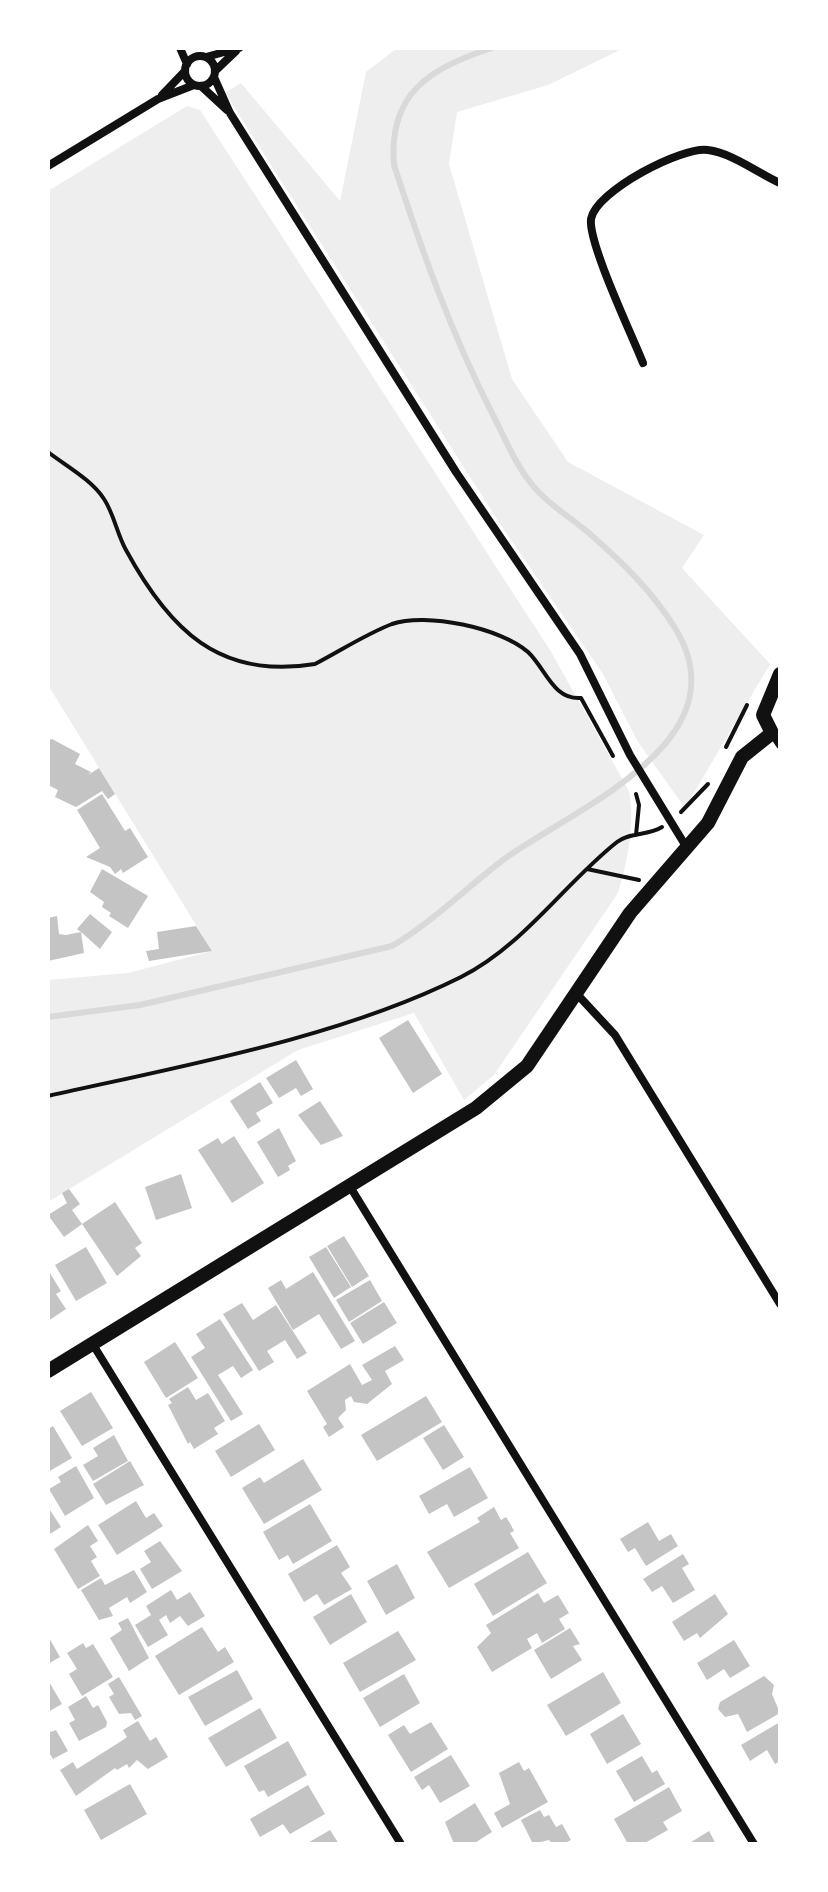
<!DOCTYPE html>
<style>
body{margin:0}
#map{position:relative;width:828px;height:1892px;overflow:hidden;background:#fff;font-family:Mulish,sans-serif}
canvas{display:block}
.frame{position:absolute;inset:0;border:50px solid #fff;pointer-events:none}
</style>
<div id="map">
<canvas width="828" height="1892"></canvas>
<div class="frame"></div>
</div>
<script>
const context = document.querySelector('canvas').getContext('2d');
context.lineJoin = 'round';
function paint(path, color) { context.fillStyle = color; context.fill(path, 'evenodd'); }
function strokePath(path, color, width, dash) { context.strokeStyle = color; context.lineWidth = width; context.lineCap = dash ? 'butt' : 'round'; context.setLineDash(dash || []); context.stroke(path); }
const green = new Path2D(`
 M 397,48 L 624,48 L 548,85 L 457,112 L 449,164 L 512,379 L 568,462 L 704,535 L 682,568 L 770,664 L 685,808 L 638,742 L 603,674 L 500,524 L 225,93 L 241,83 L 340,201 L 366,72 Z
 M 187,106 L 200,110 L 550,650 L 629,791 C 635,824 628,860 618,893 L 494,1075 L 464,1100 L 414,1013 L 298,1050 L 48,1202 L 48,980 L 128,973 L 212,951 L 48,685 L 48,191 Z`);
const stream = new Path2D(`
 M 48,1017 L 140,1005 L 392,946 C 434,921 468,886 507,857 C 578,807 744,740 675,628 C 652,591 622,562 590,534 C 570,517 546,503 530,482 C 514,462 504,436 492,413 C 451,333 422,251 394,165 C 388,93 430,68 492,48`);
const building = new Path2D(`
 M 52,739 L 80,754 L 75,764 L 91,772 L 88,775 L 99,768 L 115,794 L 108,799 L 102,791 L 76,807 L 55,797 L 58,790 L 48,785 L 48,740 Z
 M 102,794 L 125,831 L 130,828 L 148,857 L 123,873 L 121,869 L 115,874 L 110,867 L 86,857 L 100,848 L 77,810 Z
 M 102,869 L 148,896 L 128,928 L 109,916 L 111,913 L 102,907 L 104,902 L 90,892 Z
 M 90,914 L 112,932 L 100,949 L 81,932 L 84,953 L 48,961 L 48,918 L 57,916 L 59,934 L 66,935 L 81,932 L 77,929 Z
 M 196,926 L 212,951 L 149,961 L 146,951 L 159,949 L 157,932 Z
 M 408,1020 L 442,1074 L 413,1093 L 379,1038 Z
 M 296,1060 L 313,1089 L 301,1096 L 296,1088 L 279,1098 L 266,1078 Z
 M 260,1082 L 273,1103 L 256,1113 L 261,1121 L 248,1129 L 230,1101 Z
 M 320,1101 L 343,1136 L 321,1145 L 298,1115 Z
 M 279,1128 L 296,1161 L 288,1166 L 290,1170 L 278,1177 L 257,1142 Z
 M 234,1136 L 264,1183 L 232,1203 L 198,1150 L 218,1138 L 222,1144 Z
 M 181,1174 L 192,1208 L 156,1220 L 145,1187 Z
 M 69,1189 L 80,1204 L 72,1210 L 82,1224 L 64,1237 L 48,1215 L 67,1203 L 62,1193 Z
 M 115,1202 L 142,1243 L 135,1248 L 141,1256 L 117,1276 L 82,1224 Z
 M 344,1236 L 369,1276 L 352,1287 L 327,1246 Z
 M 86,1247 L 107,1283 L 76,1301 L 55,1265 Z
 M 326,1247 L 351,1287 L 334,1298 L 309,1257 Z
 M 48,1270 L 61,1291 L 56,1294 L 66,1309 L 48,1321 Z
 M 313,1272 L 355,1341 L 341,1349 L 319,1314 L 293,1330 L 268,1288 L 281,1280 L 286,1289 Z
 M 370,1280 L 382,1301 L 349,1322 L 336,1300 Z
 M 384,1302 L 397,1323 L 363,1344 L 350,1323 Z
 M 242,1303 L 253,1320 L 276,1305 L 307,1353 L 297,1359 L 285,1340 L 267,1351 L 274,1362 L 259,1371 L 223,1314 Z
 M 220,1319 L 253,1370 L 241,1378 L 233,1366 L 218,1375 L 243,1414 L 231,1421 L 191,1357 L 205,1348 L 196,1334 Z
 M 175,1342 L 198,1378 L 166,1398 L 144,1362 Z
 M 395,1346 L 404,1360 L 385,1371 L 392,1384 L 367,1404 L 354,1402 L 351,1396 L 345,1400 L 346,1410 L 338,1418 L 344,1427 L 329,1437 L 323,1427 L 327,1424 L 307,1391 L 350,1364 L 362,1385 L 372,1380 L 362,1365 Z
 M 188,1387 L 196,1400 L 208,1393 L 225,1421 L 214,1428 L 218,1434 L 194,1449 L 190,1442 L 188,1444 L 168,1405 L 172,1403 L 169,1399 Z
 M 91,1392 L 113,1428 L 82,1446 L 60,1411 Z
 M 426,1396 L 442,1422 L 377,1461 L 361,1435 Z
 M 259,1424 L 275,1450 L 231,1477 L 215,1451 Z
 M 444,1425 L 464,1457 L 443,1470 L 423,1438 Z
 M 53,1426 L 72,1458 L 48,1472 L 48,1429 Z
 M 114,1435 L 128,1461 L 93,1481 L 83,1465 L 98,1456 L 93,1448 Z
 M 303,1459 L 322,1490 L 264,1524 L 242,1488 L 260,1477 L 264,1483 Z
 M 130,1461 L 144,1485 L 106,1505 L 93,1484 Z
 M 76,1466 L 94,1498 L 65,1516 L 49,1489 L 61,1482 L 58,1477 Z
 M 470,1467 L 488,1498 L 454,1517 L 447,1504 L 429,1514 L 419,1496 Z
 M 136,1501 L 146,1518 L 154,1513 L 163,1526 L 117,1555 L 98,1525 Z
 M 310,1504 L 332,1541 L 293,1564 L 288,1555 L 279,1560 L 263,1532 Z
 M 48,1507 L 61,1527 L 48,1535 Z
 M 494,1507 L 501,1520 L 506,1517 L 511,1525 L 514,1531 L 510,1533 L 519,1548 L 449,1588 L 427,1552 L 480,1522 L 477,1518 Z
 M 648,1522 L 659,1541 L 671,1534 L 678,1546 L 646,1566 L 635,1548 L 628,1552 L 620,1539 Z
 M 88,1525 L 98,1541 L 90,1546 L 97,1557 L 91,1561 L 100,1576 L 78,1589 L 54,1549 Z
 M 160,1541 L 182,1571 L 152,1589 L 140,1569 L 151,1562 L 144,1551 Z
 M 337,1545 L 350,1567 L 341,1573 L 352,1589 L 324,1605 L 317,1594 L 304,1602 L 288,1574 Z
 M 528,1552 L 547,1583 L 493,1616 L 474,1584 Z
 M 683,1554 L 689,1564 L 682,1568 L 695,1590 L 673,1603 L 662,1586 L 652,1592 L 643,1579 Z
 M 397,1564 L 415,1598 L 386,1615 L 367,1581 Z
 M 134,1570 L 147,1592 L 130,1603 L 127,1597 L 109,1608 L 113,1616 L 99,1620 L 81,1590 L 101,1578 L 105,1585 Z
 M 171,1590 L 177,1600 L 190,1592 L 205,1616 L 188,1626 L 180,1616 L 170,1623 L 166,1615 L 159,1620 L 168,1635 L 148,1647 L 135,1625 L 151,1615 L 146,1606 Z
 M 538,1593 L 544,1603 L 558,1595 L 569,1613 L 559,1619 L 565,1629 L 542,1643 L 537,1633 L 527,1639 L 532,1648 L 492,1672 L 477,1647 L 491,1633 L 486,1625 Z
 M 351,1594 L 367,1622 L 330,1645 L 313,1617 Z
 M 715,1594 L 728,1614 L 700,1638 L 697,1633 L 684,1641 L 672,1622 Z
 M 128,1618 L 149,1658 L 129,1671 L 110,1638 L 122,1630 L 118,1623 Z
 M 202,1627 L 218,1652 L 225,1647 L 234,1662 L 179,1695 L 155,1656 Z
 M 570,1628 L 580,1644 L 573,1646 L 582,1660 L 551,1679 L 534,1650 Z
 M 398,1631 L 416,1660 L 360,1692 L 343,1663 Z
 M 48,1636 L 60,1657 L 48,1664 Z
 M 734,1640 L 750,1666 L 730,1678 L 724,1669 L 707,1680 L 697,1663 Z
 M 83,1643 L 86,1648 L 93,1644 L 113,1677 L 82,1696 L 69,1674 L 77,1669 L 67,1653 Z
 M 237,1670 L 253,1699 L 205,1726 L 188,1697 Z
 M 603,1672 L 621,1703 L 566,1736 L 547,1705 Z
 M 404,1674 L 420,1703 L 380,1727 L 363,1698 Z
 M 764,1676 L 774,1685 L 772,1694 L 780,1713 L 747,1732 L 738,1714 L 725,1717 L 718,1709 L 720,1702 Z
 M 119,1677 L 142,1716 L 135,1720 L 131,1713 L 119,1714 L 109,1697 L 114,1694 L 108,1684 Z
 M 48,1680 L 62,1704 L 48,1712 Z
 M 86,1696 L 93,1708 L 98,1705 L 107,1722 L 106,1727 L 79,1741 L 69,1723 L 75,1720 L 68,1707 Z
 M 260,1708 L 277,1738 L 226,1767 L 208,1738 Z
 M 623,1714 L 641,1744 L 607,1764 L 590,1734 Z
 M 138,1721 L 150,1741 L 156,1737 L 168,1757 L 148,1769 L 137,1760 L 129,1768 L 127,1764 L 117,1770 L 115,1768 L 76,1796 L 60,1770 L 73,1762 L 77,1769 L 123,1740 L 127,1737 L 123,1730 Z
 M 431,1722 L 448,1749 L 411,1772 L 388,1735 L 404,1725 L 410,1734 Z
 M 780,1722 L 780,1761 L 775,1764 L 767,1750 L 750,1761 L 741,1745 Z
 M 48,1727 L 51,1732 L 56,1730 L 68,1751 L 53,1759 L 48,1751 Z
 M 288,1741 L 307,1775 L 268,1797 L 264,1790 L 259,1792 L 244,1766 Z
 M 451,1755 L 470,1786 L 440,1803 L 429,1785 L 422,1790 L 414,1777 Z
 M 642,1756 L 652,1773 L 657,1770 L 665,1784 L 634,1802 L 616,1771 Z
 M 519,1762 L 524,1771 L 529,1768 L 548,1802 L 502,1828 L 494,1813 L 510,1804 L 499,1773 Z
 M 130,1784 L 147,1814 L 101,1840 L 84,1810 Z
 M 308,1785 L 325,1814 L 290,1834 L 283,1824 L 260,1837 L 250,1819 Z
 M 669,1787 L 682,1811 L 663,1822 L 668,1830 L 643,1844 L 628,1844 L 614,1819 Z
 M 475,1803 L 492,1832 L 473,1844 L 454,1844 L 445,1822 Z
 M 540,1810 L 544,1817 L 549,1815 L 556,1827 L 562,1824 L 571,1840 L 563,1844 L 552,1844 L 549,1840 L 533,1844 L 521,1820 Z
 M 330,1830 L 339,1844 L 306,1844 Z
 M 709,1831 L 716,1844 L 688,1844 Z`);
const path = new Path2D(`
 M 48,452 C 66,466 92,480 104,499 C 114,514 117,534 126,550 C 169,629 219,680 315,664 C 340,651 366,634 392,624 C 426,612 501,628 528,652 C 546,669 553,700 581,698 L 613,756
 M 726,747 L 747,705
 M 681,812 L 708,784
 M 636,835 L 639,805 L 636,794
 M 587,869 L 639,880
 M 48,1096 C 181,1066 339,1038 461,977 C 523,946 564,884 617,842 C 629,832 648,836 662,827`);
const minor = new Path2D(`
 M 180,48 L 187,64
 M185 71a15 15 0 1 1 30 0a15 15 0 1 1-30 0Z
 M 206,57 L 239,48
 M 215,71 L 236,51
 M 214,77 L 230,113 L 456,472 L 580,654 L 630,755 L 687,848
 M 201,86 L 227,110
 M 162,95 L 185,71
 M 48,166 L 158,99 L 194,85
 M 643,363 C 632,335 588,243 591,219 C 596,191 682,146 708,150 C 732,153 758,173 780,183
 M 772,733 L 780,745
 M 576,993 L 615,1035 L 780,1304
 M 349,1185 L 754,1844
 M 92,1343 L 401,1844`);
const tertiary = new Path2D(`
 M 48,1371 L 476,1108 L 527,1066 L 630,913 L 708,823 L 742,757 L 772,733 L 763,715 L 780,674`);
paint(green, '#eee');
strokePath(stream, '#d9d9d9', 6);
paint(building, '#c4c4c4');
strokePath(path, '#111', 4);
strokePath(minor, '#111', 8);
strokePath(tertiary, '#111', 14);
</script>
